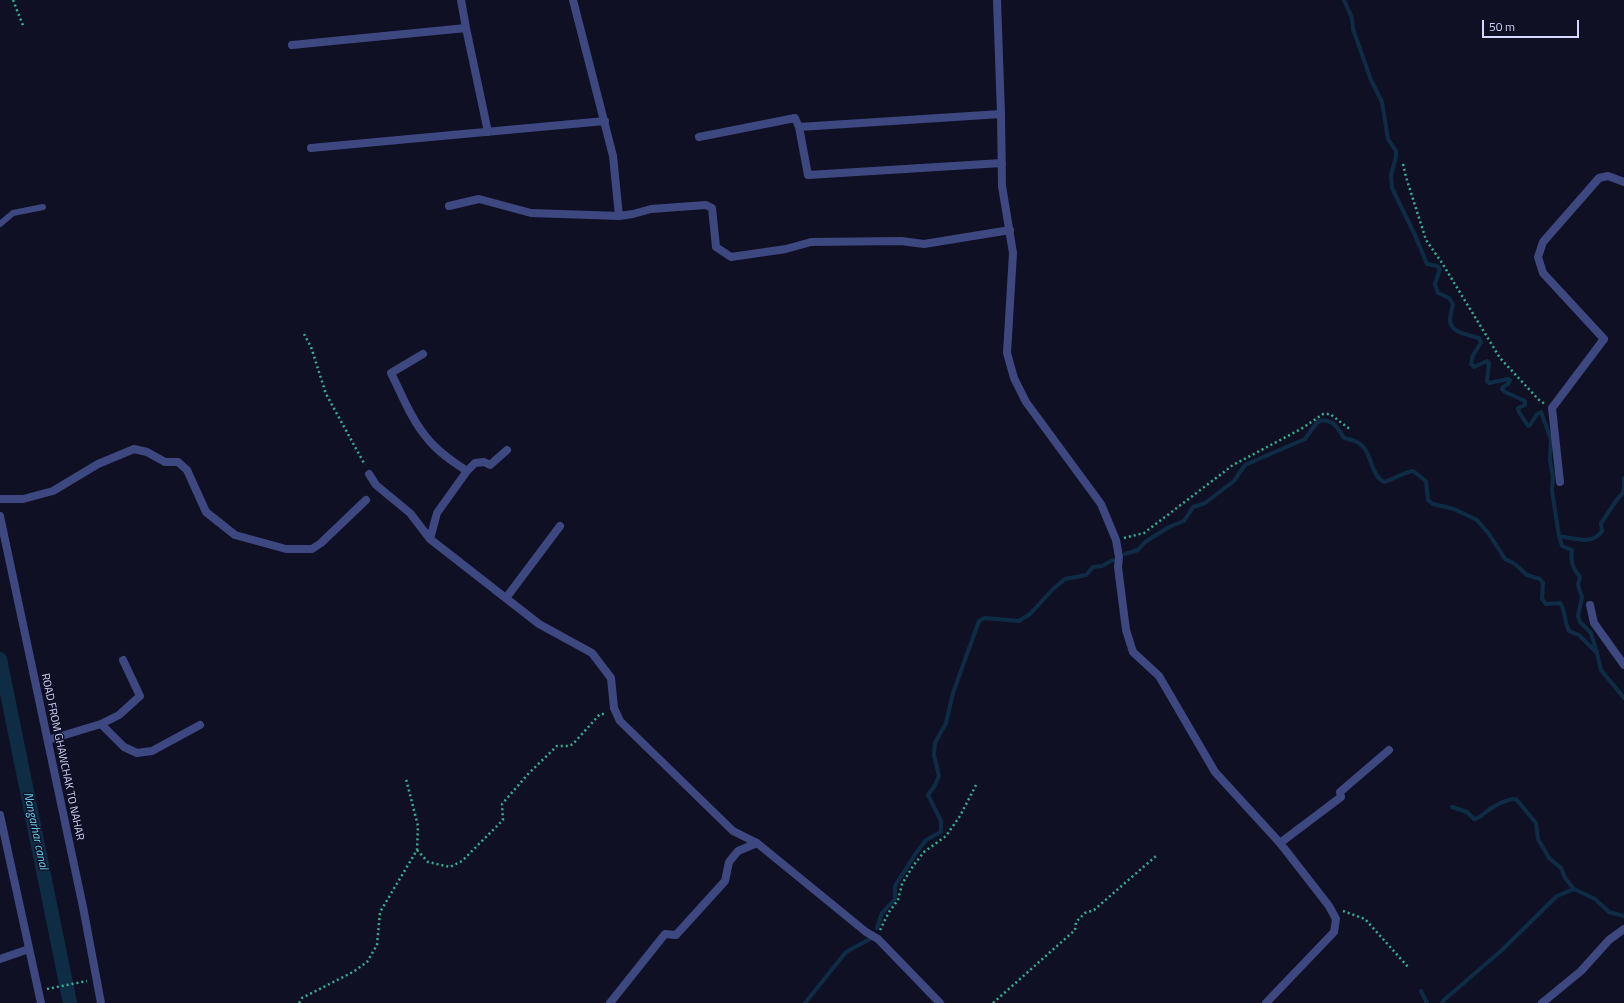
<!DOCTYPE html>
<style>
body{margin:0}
#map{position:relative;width:1624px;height:1003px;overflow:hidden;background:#101024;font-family:"Titillium Web",sans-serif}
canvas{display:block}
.scale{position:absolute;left:1482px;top:20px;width:97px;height:18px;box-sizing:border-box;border:2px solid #d5d8fd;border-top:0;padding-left:5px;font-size:12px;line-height:14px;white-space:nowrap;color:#d5d8fd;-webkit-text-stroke:3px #101024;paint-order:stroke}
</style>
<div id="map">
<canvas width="1624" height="1003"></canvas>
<div class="scale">50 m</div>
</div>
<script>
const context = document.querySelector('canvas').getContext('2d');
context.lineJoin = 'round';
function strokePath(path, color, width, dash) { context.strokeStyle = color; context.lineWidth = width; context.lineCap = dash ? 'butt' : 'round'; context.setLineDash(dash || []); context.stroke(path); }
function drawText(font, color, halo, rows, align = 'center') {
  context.font = font + ' "Titillium Web",sans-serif'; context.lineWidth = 3; context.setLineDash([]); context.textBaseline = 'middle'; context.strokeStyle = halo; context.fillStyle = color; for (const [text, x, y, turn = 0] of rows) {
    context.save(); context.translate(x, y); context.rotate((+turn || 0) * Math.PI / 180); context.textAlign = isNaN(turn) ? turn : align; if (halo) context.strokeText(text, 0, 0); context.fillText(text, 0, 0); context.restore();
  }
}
const stream = new Path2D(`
 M 1344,0 L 1352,18 L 1353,29 L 1371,80 L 1382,102 L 1388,139 L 1396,151 L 1396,157 L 1391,175 L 1392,188 L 1415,235 L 1427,264 L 1437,266 L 1440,269 L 1435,284 L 1438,293 L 1449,298 L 1453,304 C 1452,309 1450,315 1450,320 C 1450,333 1469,335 1479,338 L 1481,343 L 1473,355 L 1471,364 L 1474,367 L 1487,361 L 1489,363 L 1487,381 L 1489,383 L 1508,379 L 1510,380 L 1508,384 L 1503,387 L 1502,389 L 1505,392 L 1525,401 L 1525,405 L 1518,408 L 1519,412 L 1528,426 L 1530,425 L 1537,414 L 1541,412 L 1551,439 L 1550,460 L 1553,477 L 1552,491 L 1559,536 L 1562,546 L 1572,550 C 1570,562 1573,568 1580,577 L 1578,585 L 1582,597 L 1578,616 L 1580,622 L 1591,633 L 1597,653
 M 1624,478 L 1624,484
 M 1559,536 C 1575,538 1592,546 1602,531 L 1601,523 C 1609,513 1614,501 1623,493 L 1624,487
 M 1125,554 L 1138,550 L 1145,542 L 1169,527 L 1184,521 L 1193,507 L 1205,503 L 1234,481 L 1245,465 L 1305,439 L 1318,421 C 1333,418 1338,428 1344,438 C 1348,439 1353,440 1357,442 C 1373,450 1369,474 1384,482 C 1394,479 1403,473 1413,471 L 1426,481 L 1428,500 L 1433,504 L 1454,509 L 1477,520 L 1489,534 L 1505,559 L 1515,564 L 1527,575 L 1540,579 L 1543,583 L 1542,599 L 1546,604 L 1560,603 C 1566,611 1564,622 1569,631 L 1579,635 L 1597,653 L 1601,670 L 1624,698
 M 1452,807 L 1467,812 L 1474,819 C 1481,818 1484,813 1490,809 C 1497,804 1508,799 1516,799 L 1536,823 L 1538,839 L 1549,858 L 1561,868 L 1565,878 L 1574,889 L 1595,899 L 1609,912 L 1624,916
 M 877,928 L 882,913 L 895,899 L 895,886 L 916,853 L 926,840 L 941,832 L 941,821 L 928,795 L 934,787 L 939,776 L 934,755 L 935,743 L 946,723 L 953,693 L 979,621 L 985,618 L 1019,621 L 1030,614 L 1053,589 L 1065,579 L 1086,575 L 1093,567 L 1102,566 L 1113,560
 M 1421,991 L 1427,1003
 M 805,1003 L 846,952 L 870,939
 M 1442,1003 L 1444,1000 L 1503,949 L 1557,896 L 1574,889`);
const canal = new Path2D(`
 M 0,659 L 70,1003`);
const path = new Path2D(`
 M 13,0 L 24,28
 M 1403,164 L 1406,177 L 1426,240 L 1442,263 L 1500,358 L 1539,400 L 1545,404
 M 304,334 L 311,347 L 326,394 L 365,465
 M 1124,538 L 1144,533 L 1233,465 L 1301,429 L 1323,414 L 1330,414 L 1351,430
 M 417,850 L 428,862 L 450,867 L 462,861 L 503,820 L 502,804 L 529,773 L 557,746 L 569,746 L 573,744 L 600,714 L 606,714
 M 1343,911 L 1365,919 L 1409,968
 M 880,930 L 889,912 L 898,900 L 902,884 L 913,866 L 924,852 L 946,836 L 960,816 L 976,785
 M 47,989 L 87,981
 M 299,1003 L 302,998 L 353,972 L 367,962 L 377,945 L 380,912 L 417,850 L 418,826 L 406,779
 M 993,1003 L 1075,930 L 1076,922 L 1085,913 L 1094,910 L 1156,856`);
const service = new Path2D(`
 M 0,224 L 13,213 L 43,207`);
const minor = new Path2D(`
 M 461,0 L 466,28 L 488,132
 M 573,0 L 613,156 L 619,216
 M 292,45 L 466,28
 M 799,127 L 1001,114
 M 699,137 L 795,118 L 799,127 L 808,175 L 1002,163
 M 311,148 L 605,121
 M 449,206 L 479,199 L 531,213 L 619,216 L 633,214 L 651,209 L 706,205 L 712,208 L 716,247 L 731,257 L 786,249 L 811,242 L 901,241 L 924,244 L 1010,230
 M 423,354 L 391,373 C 402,395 411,419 427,438 C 438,452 453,462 467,471
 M 369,474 L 376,485 L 410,513 L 430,539 L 539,624 L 592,653 L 611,678 L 614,708 L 620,721 L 733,831 L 757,843 L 866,932 L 878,939 L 940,1003
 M 1560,482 L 1552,408 L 1604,339 L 1543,273 L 1538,257 L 1543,242 L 1599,178 L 1608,176 L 1624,182
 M 0,499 L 23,499 L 53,491 L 98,464 L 134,449 L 147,452 L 165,462 L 178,462 L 187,470 L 206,512 L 235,535 L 286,549 L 312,549 L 321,543 L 366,500
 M 430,539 L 437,513 L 467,471 L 475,463 L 484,462 L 490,465 L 507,450
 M 506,598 L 560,526
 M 1590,605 L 1594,623 L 1624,665
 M 101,724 L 119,715 L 140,696 L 123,660
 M 48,740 L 101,724 L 124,747 L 137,753 L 152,751 L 200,725
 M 1280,843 L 1341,797 L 1340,792 L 1389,750
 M 0,959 L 29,949
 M 610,1003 L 665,934 L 676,935 L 725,881 L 729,862 L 738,851 L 757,843
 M 1542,1003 L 1581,971 L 1609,940 L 1624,929`);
const tertiary = new Path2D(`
 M 997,0 L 1001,114 L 1002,186 L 1013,253 L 1007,353 L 1014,378 L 1026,402 L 1101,504 L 1116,540 L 1119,557 L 1118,567 L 1126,630 L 1133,652 L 1159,676 L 1215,772 L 1280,843 L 1329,906 L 1336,919 L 1334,932 L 1266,1003
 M 0,516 L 83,907 L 101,1003
 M 0,815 L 41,1003`);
const streetNames = [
 ["ROAD FROM GHAWCHAK TO NAHAR",62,757,78]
];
const waterNames = [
 ["Nangarhar canal",35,831,78]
];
strokePath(stream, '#0e2d44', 4);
strokePath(canal, '#0e2d44', 14);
strokePath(path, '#35b190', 2.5, [2, 3]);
strokePath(service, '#3d4881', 6);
strokePath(minor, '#3d4881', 8);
strokePath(tertiary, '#3d4881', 8);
drawText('11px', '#d5d8fd', '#101024', streetNames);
drawText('italic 12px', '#68d2f8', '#101024', waterNames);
</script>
